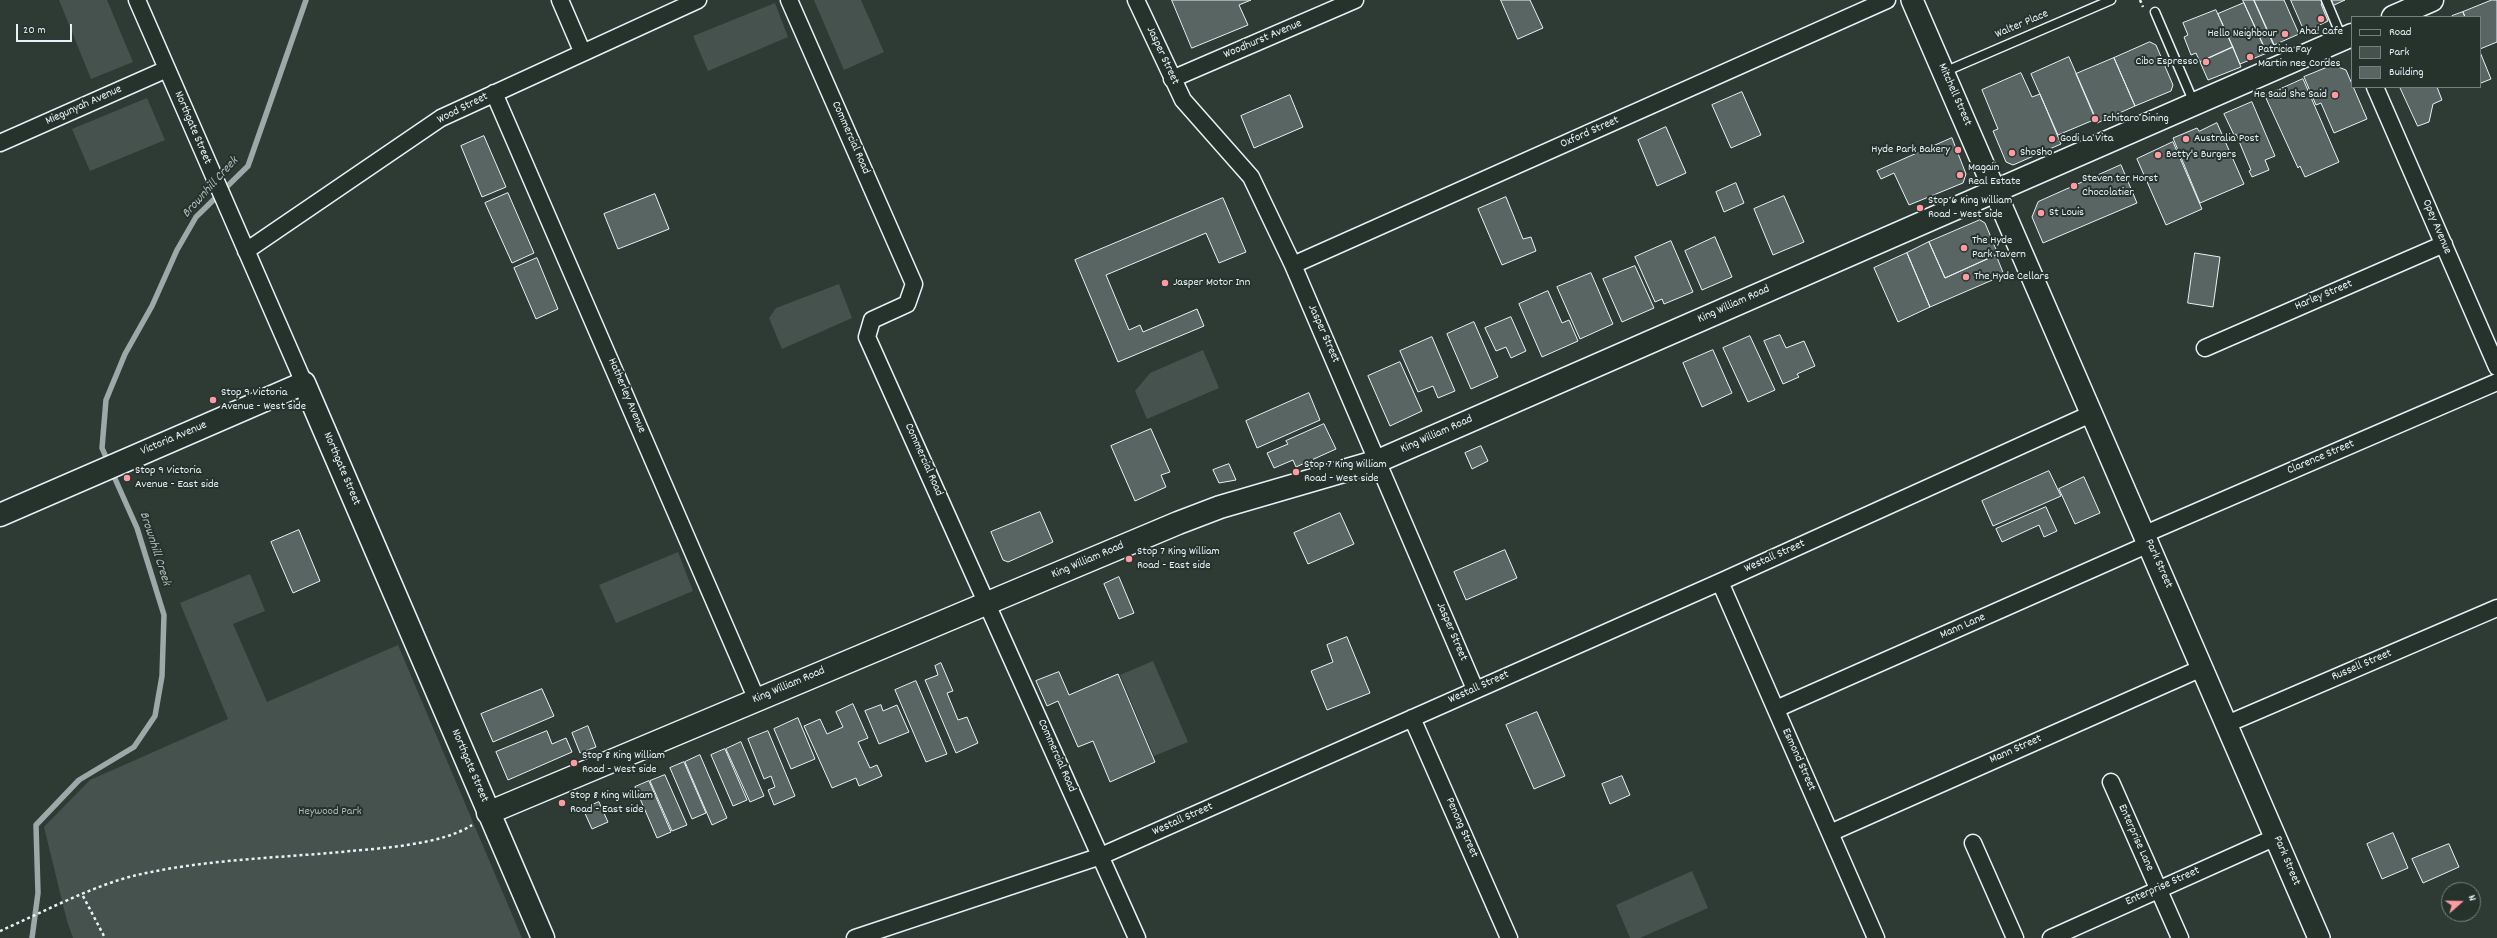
<!DOCTYPE html>
<style>
body{margin:0}
#map{position:relative;width:2497px;height:938px;overflow:hidden;background:#2e3b35;font-family:Dekko,sans-serif}
canvas{display:block}
.legend{position:absolute;left:2351px;top:16px;width:130px;height:72px;box-sizing:border-box;background:#26332d;border:1px solid #747f7e;margin:0;padding:5px 7px;list-style:none;font-size:12px;color:#e8f1f8}
.legend li{display:flex;align-items:center;gap:8px;height:20px}
.legend b{width:20px;border:1px solid #747f7e}
.north{position:absolute;left:2441px;top:882px;width:40px;height:40px;box-sizing:border-box;background:#26332d;border:1px solid #747f7e;border-radius:50%;rotate:70deg;font-size:11px;font-weight:700;line-height:16px;text-align:center;color:#e8f1f8}
.north::after{content:'';display:block;margin:auto;width:14px;height:18px;background:#ff9aa2;clip-path:polygon(50% 0,100% 100%,50% 72%,0 100%)}
.scale{position:absolute;left:16px;top:24px;width:56px;height:18px;box-sizing:border-box;border:2px solid #e8f1f8;border-top:0;padding-left:5px;font-size:12px;line-height:14px;white-space:nowrap;color:#e8f1f8;-webkit-text-stroke:3px #26332d;paint-order:stroke}
</style>
<div id="map">
<canvas width="2497" height="938"></canvas>
<ul class="legend">
<li><b style="height:5px;background:#26332d"></b>Road</li>
<li><b style="height:11px;background:#45524e"></b>Park</li>
<li><b style="height:11px;background:#596563"></b>Building</li>
</ul>
<div class="north">N</div>
<div class="scale">20 m</div>
</div>
<script>
const context = document.querySelector('canvas').getContext('2d');
context.lineJoin = 'round';
function paint(path, color) { context.fillStyle = color; context.fill(path, 'evenodd'); }
function strokePath(path, color, width, dash) { context.strokeStyle = color; context.lineWidth = width; context.lineCap = dash ? 'butt' : 'round'; context.setLineDash(dash || []); context.stroke(path); }
function drawText(font, color, halo, rows, align = 'center') {
  context.font = font + ' Dekko,sans-serif'; context.lineWidth = 4; context.setLineDash([]); context.textBaseline = 'middle'; context.strokeStyle = halo; context.fillStyle = color; for (const [text, x, y, turn = 0] of rows) {
    context.save(); context.translate(x, y); context.rotate((+turn || 0) * Math.PI / 180); context.textAlign = isNaN(turn) ? turn : align; if (halo) context.strokeText(text, 0, 0); context.fillText(text, 0, 0); context.restore();
  }
}
const green = new Path2D(`
 M 59,0 L 107,0 L 133,62 L 91,79 Z
 M 814,0 L 861,0 L 884,52 L 844,70 Z
 M 775,3 L 788,37 L 708,71 L 693,36 Z
 M 147,98 L 165,140 L 90,171 L 72,129 Z
 M 839,284 L 852,318 L 782,349 L 769,318 L 776,308 Z
 M 1203,350 L 1219,388 L 1147,419 L 1135,391 L 1150,373 Z
 M 678,552 L 693,591 L 616,623 L 599,585 Z
 M 250,574 L 265,611 L 233,624 L 267,702 L 398,645 L 522,938 L 73,938 L 67,921 L 44,827 L 90,780 L 228,719 L 180,603 Z
 M 1153,661 L 1188,742 L 1154,756 L 1120,675 Z
 M 1692,871 L 1708,908 L 1640,938 L 1630,938 L 1616,905 Z`);
const stream = new Path2D(`
 M 109,464 L 102,448 L 106,400 L 125,354 L 152,306 L 177,250 L 196,217 L 248,166 L 306,0
 M 32,938 L 38,893 L 36,825 L 79,780 L 134,747 L 155,716 L 162,676 L 164,615 L 137,528 L 112,472`);
const building = new Path2D(`
 M 1172,0 L 1251,0 L 1239,5 L 1248,25 L 1192,48 Z
 M 1501,0 L 1530,0 L 1543,28 L 1518,39 Z
 M 2243,0 L 2254,0 L 2276,49 L 2267,53 Z
 M 2254,0 L 2284,0 L 2299,34 L 2274,45 Z
 M 2291,0 L 2323,0 L 2324,2 L 2321,4 L 2328,21 L 2305,32 Z
 M 2329,0 L 2345,0 L 2332,6 Z
 M 2492,0 L 2497,0 L 2497,42 L 2480,49 L 2480,17 L 2465,17 L 2463,12 Z
 M 2244,3 L 2267,53 L 2240,64 L 2218,14 Z
 M 2216,10 L 2233,47 L 2200,62 L 2196,53 L 2191,55 L 2184,37 L 2188,35 L 2183,23 Z
 M 2463,12 L 2465,17 L 2452,17 L 2452,16 Z
 M 2150,42 L 2156,45 L 2173,85 L 2171,91 L 2135,106 L 2114,58 Z
 M 2233,47 L 2241,67 L 2208,80 L 2200,62 Z
 M 2480,52 L 2491,79 L 2481,83 L 2480,82 Z
 M 2069,57 L 2096,119 L 2058,135 L 2031,74 Z
 M 2114,58 L 2135,106 L 2097,123 L 2076,74 Z
 M 2333,65 L 2346,70 L 2367,119 L 2334,133 L 2321,103 L 2316,105 L 2304,77 Z
 M 2021,73 L 2032,97 L 2040,94 L 2061,144 L 2013,165 L 2006,162 L 1993,131 L 1998,129 L 1982,90 Z
 M 2303,79 L 2339,162 L 2305,177 L 2300,166 L 2298,168 L 2265,96 Z
 M 2400,87 L 2437,87 L 2442,100 L 2433,104 L 2429,122 L 2418,126 Z
 M 1742,92 L 1761,135 L 1731,148 L 1712,105 Z
 M 1290,95 L 1303,127 L 1254,148 L 1241,116 Z
 M 2252,102 L 2275,156 L 2265,160 L 2269,170 L 2252,177 L 2249,171 L 2251,170 L 2236,134 L 2234,135 L 2224,114 Z
 M 2217,123 L 2244,184 L 2200,203 L 2173,138 L 2197,128 L 2199,131 Z
 M 1666,127 L 1686,173 L 1657,186 L 1638,140 Z
 M 484,136 L 506,187 L 482,197 L 461,146 Z
 M 1952,138 L 1966,174 L 1963,183 L 1909,205 L 1894,173 L 1881,179 L 1877,171 Z
 M 2173,142 L 2202,209 L 2166,225 L 2137,159 Z
 M 2121,165 L 2137,203 L 2043,243 L 2032,217 L 2038,202 Z
 M 1736,183 L 1744,203 L 1724,212 L 1716,192 Z
 M 508,193 L 534,253 L 512,263 L 485,203 Z
 M 655,194 L 669,229 L 618,249 L 604,214 Z
 M 1784,196 L 1804,242 L 1773,255 L 1754,209 Z
 M 1506,197 L 1523,239 L 1531,237 L 1536,251 L 1502,265 L 1478,209 Z
 M 1223,198 L 1246,252 L 1219,263 L 1206,233 L 1106,275 L 1129,330 L 1140,325 L 1143,332 L 1197,309 L 1204,326 L 1118,362 L 1075,260 Z
 M 1980,220 L 1985,223 L 1998,254 L 1945,278 L 1929,242 Z
 M 1715,237 L 1732,277 L 1702,290 L 1685,251 Z
 M 1671,241 L 1693,292 L 1664,304 L 1662,299 L 1655,302 L 1635,257 Z
 M 1929,242 L 1945,278 L 1996,255 L 2004,275 L 1930,307 L 1907,253 Z
 M 1907,253 L 1930,307 L 1898,322 L 1874,268 Z
 M 2195,253 L 2220,257 L 2213,307 L 2188,303 Z
 M 537,258 L 558,309 L 536,319 L 514,268 Z
 M 1635,266 L 1654,308 L 1622,322 L 1603,279 Z
 M 1591,273 L 1613,324 L 1580,339 L 1557,287 Z
 M 1548,291 L 1562,323 L 1569,320 L 1578,341 L 1542,357 L 1519,304 Z
 M 1511,317 L 1526,351 L 1511,358 L 1506,347 L 1496,351 L 1485,328 Z
 M 1474,322 L 1498,377 L 1471,389 L 1447,334 Z
 M 1780,335 L 1786,348 L 1804,341 L 1815,366 L 1797,374 L 1799,377 L 1783,384 L 1764,341 Z
 M 1750,336 L 1775,390 L 1748,402 L 1723,348 Z
 M 1432,337 L 1455,391 L 1438,398 L 1433,386 L 1418,392 L 1400,351 Z
 M 1713,350 L 1732,393 L 1702,407 L 1683,363 Z
 M 1400,362 L 1422,411 L 1390,426 L 1368,376 Z
 M 1309,393 L 1320,420 L 1257,448 L 1246,421 Z
 M 1324,424 L 1336,449 L 1296,467 L 1293,460 L 1274,468 L 1267,453 L 1288,444 L 1286,441 Z
 M 1151,429 L 1170,472 L 1161,475 L 1166,487 L 1135,501 L 1111,446 Z
 M 1481,446 L 1488,461 L 1472,469 L 1465,453 Z
 M 1229,464 L 1236,480 L 1219,483 L 1213,470 Z
 M 2049,471 L 2061,496 L 1993,526 L 1982,501 Z
 M 2084,477 L 2100,513 L 2075,524 L 2059,489 Z
 M 2046,507 L 2057,531 L 2044,537 L 2039,525 L 2002,542 L 1996,529 Z
 M 1040,512 L 1053,542 L 1008,562 L 1003,560 L 991,532 Z
 M 1340,513 L 1354,544 L 1308,564 L 1294,533 Z
 M 299,530 L 320,581 L 293,593 L 271,542 Z
 M 1505,550 L 1517,578 L 1466,600 L 1454,572 Z
 M 1119,577 L 1134,613 L 1119,619 L 1104,584 Z
 M 1347,637 L 1370,693 L 1327,710 L 1311,671 L 1333,662 L 1327,645 Z
 M 941,663 L 953,691 L 947,693 L 958,720 L 967,717 L 978,743 L 956,753 L 925,680 L 938,675 L 935,666 Z
 M 1059,672 L 1069,695 L 1118,674 L 1155,762 L 1110,782 L 1093,741 L 1078,747 L 1058,701 L 1047,706 L 1036,681 Z
 M 916,681 L 947,754 L 926,762 L 895,690 Z
 M 542,689 L 554,716 L 493,742 L 481,714 Z
 M 853,704 L 868,738 L 858,742 L 870,768 L 877,765 L 882,776 L 859,786 L 856,778 L 832,788 L 804,726 L 820,719 L 827,734 L 843,727 L 836,712 Z
 M 881,705 L 883,711 L 897,705 L 909,732 L 879,744 L 865,711 Z
 M 1537,712 L 1565,776 L 1534,789 L 1506,725 Z
 M 798,718 L 815,759 L 791,769 L 774,729 Z
 M 588,726 L 596,747 L 580,753 L 572,733 Z
 M 547,731 L 552,744 L 566,738 L 572,752 L 508,780 L 496,752 Z
 M 768,731 L 795,796 L 774,805 L 768,790 L 775,787 L 771,776 L 764,779 L 748,739 Z
 M 741,742 L 764,796 L 750,802 L 726,749 Z
 M 725,749 L 747,800 L 733,806 L 711,755 Z
 M 700,755 L 727,818 L 712,825 L 685,762 Z
 M 684,762 L 706,813 L 692,819 L 670,768 Z
 M 665,775 L 687,825 L 672,831 L 650,781 Z
 M 1622,776 L 1630,795 L 1610,804 L 1602,784 Z
 M 649,781 L 671,832 L 657,838 L 635,787 Z
 M 599,802 L 608,822 L 592,829 L 583,809 Z
 M 2393,833 L 2408,868 L 2382,879 L 2367,844 Z
 M 2449,844 L 2459,867 L 2423,883 L 2412,859 Z`);
const path = new Path2D(`
 M 2140,0 L 2143,7
 M 83,896 L 105,938
 M 0,931 C 41,913 94,885 137,875 C 207,859 280,858 351,851 C 385,848 443,844 472,825`);
const service = new Path2D(`
 M 2326,0 L 2342,38
 M 2155,12 L 2194,103
 M 1944,72 L 2111,0`);
const minor = new Path2D(`
 M 137,0 L 304,383
 M 560,0 L 582,51
 M 789,0 L 914,284 L 907,304 L 872,320 L 867,337 L 1137,938
 M 1136,0 L 1183,100 L 1251,177 L 1293,265 L 1475,689
 M 1172,79 L 1355,0
 M 2375,87 L 2497,367
 M 494,93 L 757,700
 M 0,143 L 167,69
 M 246,251 L 441,118 L 698,0
 M 1293,265 L 1887,0
 M 2205,348 L 2444,244
 M 2145,534 L 2497,382
 M 1720,582 L 1876,938
 M 1776,709 L 2149,544
 M 1412,718 L 1509,938
 M 2227,724 L 2497,608
 M 2111,782 L 2180,938
 M 1830,833 L 2202,668
 M 1973,843 L 2015,938
 M 855,938 L 1101,856 L 1720,582 L 2093,413
 M 2051,938 L 2276,837`);
const tertiary = new Path2D(`
 M 1912,0 L 2319,938`);
const secondary = new Path2D(`
 M 2393,17 L 2432,0
 M 0,515 L 304,383 L 543,938
 M 488,813 L 1178,523 L 1220,507 L 1378,461 L 2352,35`);
const markers = [
 [2321,19,4,"#ff9aa2"],
 [2285,34,4,"#ff9aa2"],
 [2250,57,4,"#ff9aa2"],
 [2206,62,4,"#ff9aa2"],
 [2335,95,4,"#ff9aa2"],
 [2095,119,4,"#ff9aa2"],
 [2052,139,4,"#ff9aa2"],
 [2186,139,4,"#ff9aa2"],
 [1958,150,4,"#ff9aa2"],
 [2012,153,4,"#ff9aa2"],
 [2158,155,4,"#ff9aa2"],
 [1960,175,4,"#ff9aa2"],
 [2074,186,4,"#ff9aa2"],
 [1920,208,4,"#ff9aa2"],
 [2041,213,4,"#ff9aa2"],
 [1964,248,4,"#ff9aa2"],
 [1966,277,4,"#ff9aa2"],
 [1165,283,4,"#ff9aa2"],
 [213,400,4,"#ff9aa2"],
 [1296,472,4,"#ff9aa2"],
 [127,478,4,"#ff9aa2"],
 [1129,559,4,"#ff9aa2"],
 [574,763,4,"#ff9aa2"],
 [562,803,4,"#ff9aa2"]
];
const streetNames = [
 ["Walter Place",2022,25,-23],
 ["Woodhurst Avenue",1263,40,-23],
 ["Jasper Street",1162,56,65],
 ["Mitchell Street",1954,95,66],
 ["Miegunyah Avenue",84,106,-24],
 ["Wood Street",463,109,-27],
 ["Northgate Street",192,128,67],
 ["Oxford Street",1590,133,-24],
 ["Commercial Road",850,138,66],
 ["Opey Avenue",2436,227,67],
 ["Harley Street",2324,296,-23],
 ["King William Road",1734,305,-24],
 ["Jasper Street",1323,334,66],
 ["Hatherley Avenue",626,396,67],
 ["King William Road",1437,435,-24],
 ["Victoria Avenue",174,439,-23],
 ["Clarence Street",2321,458,-23],
 ["Commercial Road",923,460,66],
 ["Northgate Street",341,469,67],
 ["Westall Street",1775,557,-24],
 ["King William Road",1088,561,-23],
 ["Park Street",2158,564,66],
 ["Mann Lane",1963,627,-24],
 ["Jasper Street",1451,632,67],
 ["Russell Street",2362,666,-23],
 ["King William Road",789,686,-23],
 ["Westall Street",1479,688,-24],
 ["Mann Street",2016,750,-24],
 ["Commercial Road",1056,756,66],
 ["Esmond Street",1798,760,66],
 ["Northgate Street",469,766,67],
 ["Westall Street",1183,820,-24],
 ["Penong Street",1461,828,66],
 ["Enterprise Lane",2135,838,66],
 ["Park Street",2286,861,67],
 ["Enterprise Street",2163,887,-24]
];
const poiNames = [
 ["Aha! Cafe",2321,32,"center"],
 ["Hello Neighbour",2277,34,"right"],
 ["Patricia Fay",2258,50],
 ["Martin nee Cordes",2258,64],
 ["Cibo Espresso",2198,62,"right"],
 ["He Said She Said",2327,95,"right"],
 ["Ichitaro Dining",2103,119],
 ["Godi La Vita",2060,139],
 ["Australia Post",2194,139],
 ["Hyde Park Bakery",1950,150,"right"],
 ["ShoSho",2020,153],
 ["Betty's Burgers",2166,155],
 ["Magain",1968,168],
 ["Real Estate",1968,182],
 ["Steven ter Horst",2082,179],
 ["Chocolatier",2082,193],
 ["Stop 6 King William",1928,201],
 ["Road - West side",1928,215],
 ["St Louis",2049,213],
 ["The Hyde",1972,241],
 ["Park Tavern",1972,255],
 ["The Hyde Cellars",1974,277],
 ["Jasper Motor Inn",1173,283],
 ["Stop 9 Victoria",221,393],
 ["Avenue - West side",221,407],
 ["Stop 7 King William",1304,465],
 ["Road - West side",1304,479],
 ["Stop 9 Victoria",135,471],
 ["Avenue - East side",135,485],
 ["Stop 7 King William",1137,552],
 ["Road - East side",1137,566],
 ["Stop 8 King William",582,756],
 ["Road - West side",582,770],
 ["Stop 8 King William",570,796],
 ["Road - East side",570,810]
];
const parkNames = [
 ["Heywood Park",330,812]
];
const waterNames = [
 ["Brownhill Creek",211,188,-48],
 ["Brownhill Creek",154,549,72]
];
paint(green, '#45524e');
strokePath(stream, '#9da8a9', 5.5);
paint(building, '#596563');
strokePath(building, '#e8f1f8', 1);
strokePath(service, '#e8f1f8', 11);
strokePath(minor, '#e8f1f8', 19);
strokePath(tertiary, '#e8f1f8', 24);
strokePath(secondary, '#e8f1f8', 25);
strokePath(path, '#e8f1f8', 2.5, [3, 3]);
strokePath(service, '#26332d', 8);
strokePath(minor, '#26332d', 16);
strokePath(tertiary, '#26332d', 21);
strokePath(secondary, '#26332d', 22);
for (const [x, y, r, color] of markers) { const dot = new Path2D(); dot.arc(x, y, r, 0, 2 * Math.PI); context.fillStyle = color; context.fill(dot); strokePath(dot, '#26332d', 1.5); }
drawText('12px', '#e8f1f8', '#26332d', streetNames);
drawText('12px', '#e8f1f8', '#26332d', poiNames, 'left');
drawText('12px', '#afb9bc', '#26332d', parkNames);
drawText('italic 13px', '#b0babd', '#26332d', waterNames);
</script>
